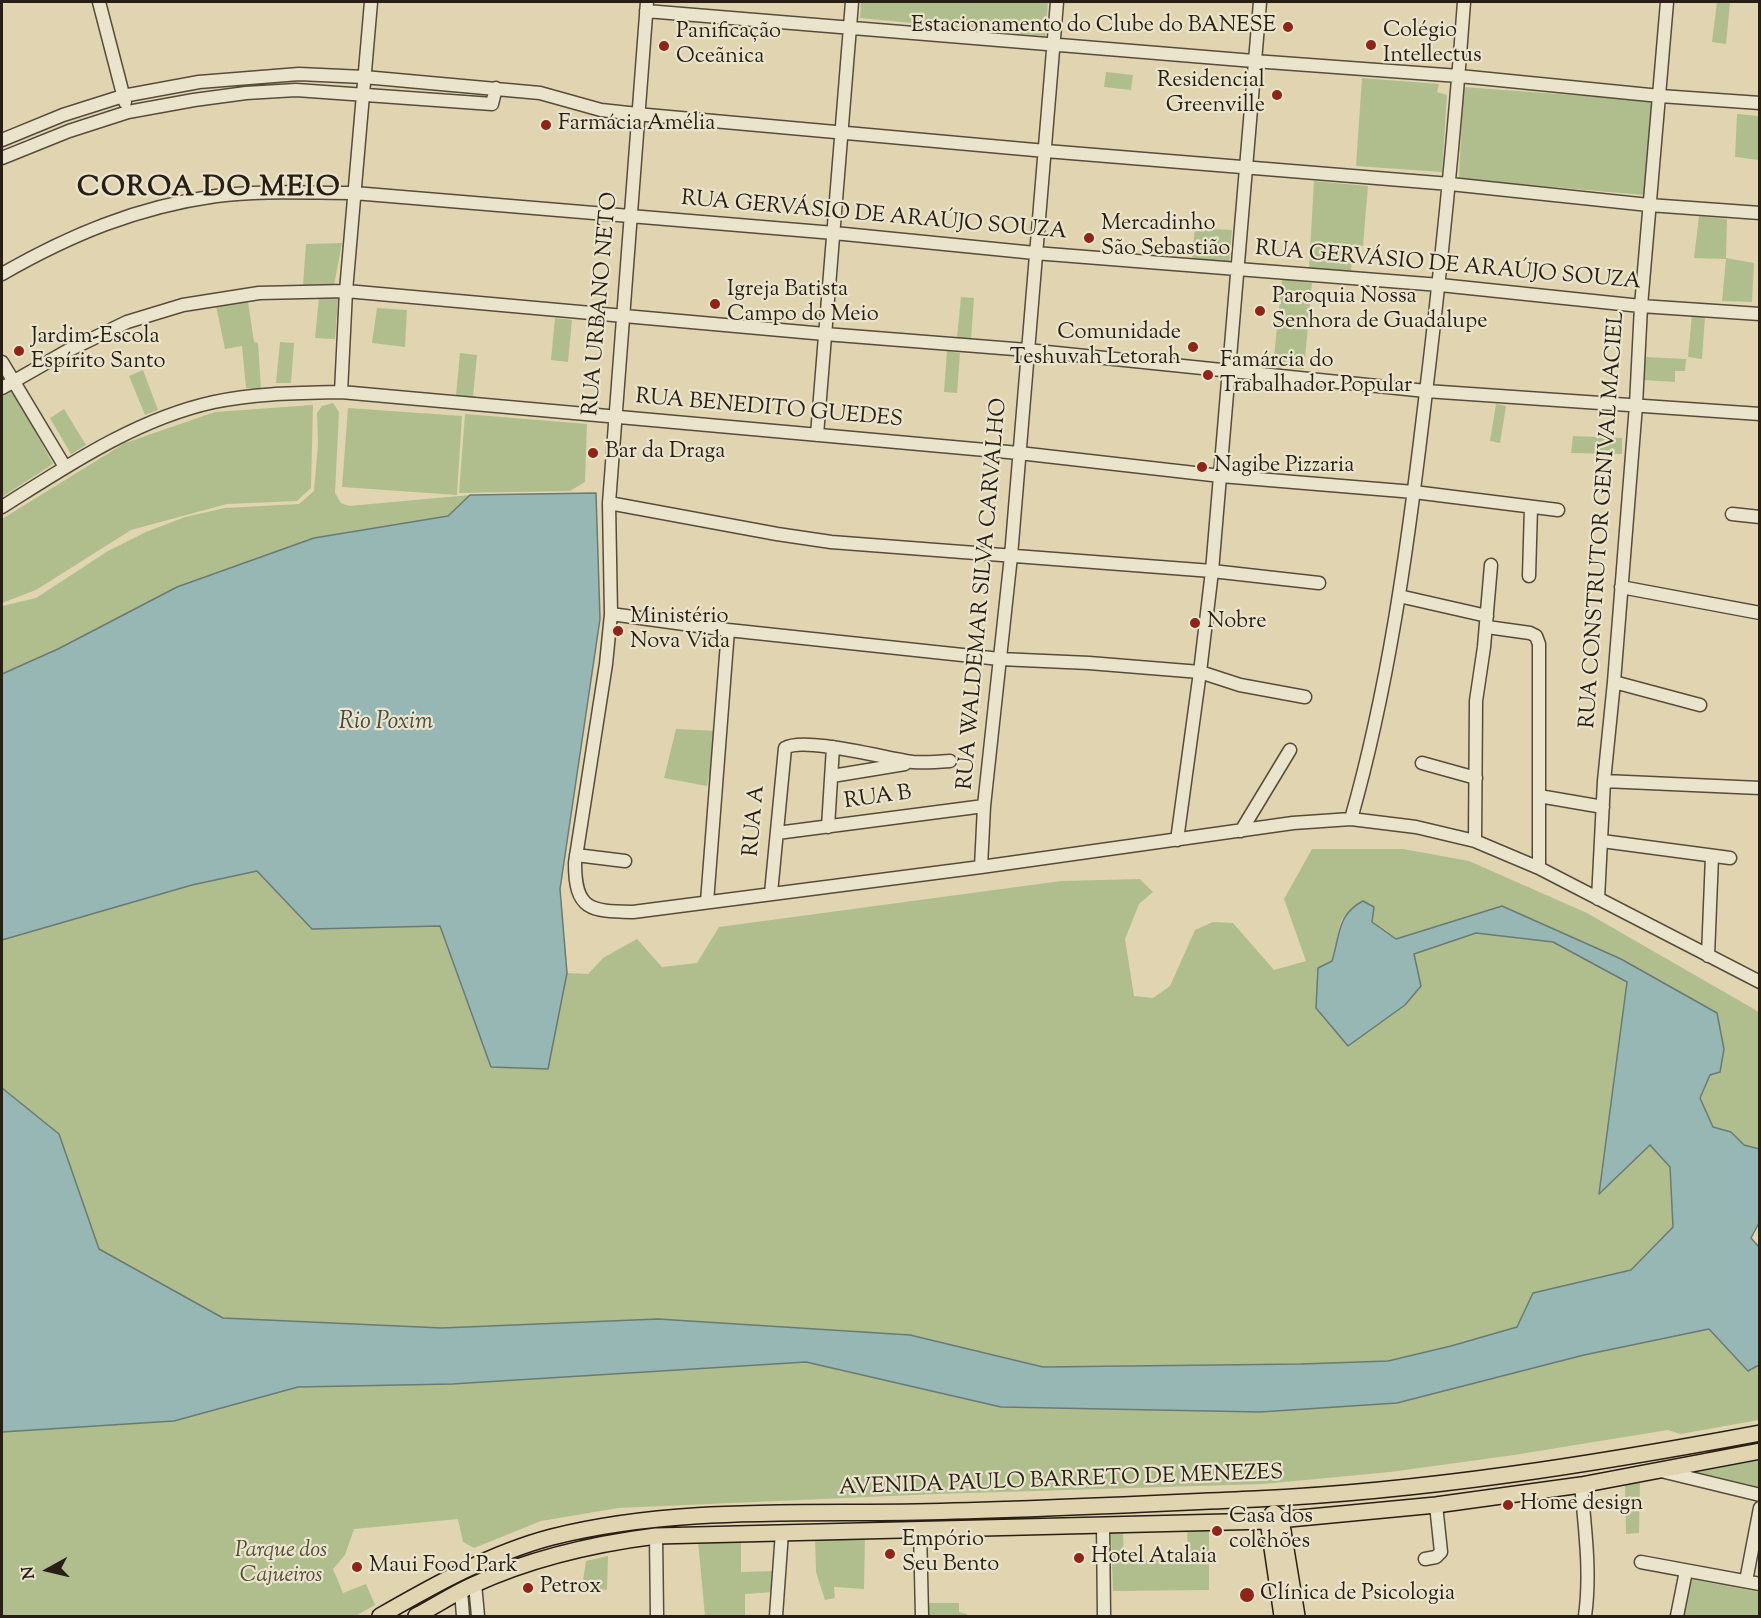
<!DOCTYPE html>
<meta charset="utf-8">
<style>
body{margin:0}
#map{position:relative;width:1761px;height:1618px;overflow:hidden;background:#e0d5b0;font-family:"Sorts Mill Goudy",serif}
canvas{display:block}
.frame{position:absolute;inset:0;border:3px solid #291e14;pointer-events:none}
.north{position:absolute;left:18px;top:1540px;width:60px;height:60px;-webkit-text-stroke:4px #ebe4cc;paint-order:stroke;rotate:262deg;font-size:16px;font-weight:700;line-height:24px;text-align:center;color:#291e14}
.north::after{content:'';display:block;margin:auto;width:21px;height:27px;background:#291e14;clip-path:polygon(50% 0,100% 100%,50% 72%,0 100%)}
</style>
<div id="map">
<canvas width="1761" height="1618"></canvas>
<div class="frame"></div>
<div class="north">N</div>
</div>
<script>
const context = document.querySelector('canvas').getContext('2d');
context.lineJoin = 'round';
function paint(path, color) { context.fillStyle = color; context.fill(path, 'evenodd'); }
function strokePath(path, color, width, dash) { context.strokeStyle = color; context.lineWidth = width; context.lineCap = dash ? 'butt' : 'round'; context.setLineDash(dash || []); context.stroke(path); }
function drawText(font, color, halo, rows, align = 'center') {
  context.font = font + ' "Sorts Mill Goudy",serif'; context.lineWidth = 4.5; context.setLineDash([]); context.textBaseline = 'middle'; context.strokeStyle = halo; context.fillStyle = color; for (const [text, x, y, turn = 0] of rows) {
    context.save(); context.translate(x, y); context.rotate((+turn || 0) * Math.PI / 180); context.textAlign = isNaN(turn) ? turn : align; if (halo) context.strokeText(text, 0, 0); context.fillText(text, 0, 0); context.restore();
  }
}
const green = new Path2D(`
 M 861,2 L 1048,2 L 1045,36 L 860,18 Z
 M 1717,2 L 1730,3 L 1726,44 L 1712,42 Z
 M 1106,72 L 1133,75 L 1131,90 L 1104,87 Z
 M 1362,78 L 1439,84 L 1437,92 L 1447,95 L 1442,172 L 1356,166 Z
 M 1463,87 L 1653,101 L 1644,195 L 1459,179 Z
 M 1737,114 L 1759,116 L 1759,160 L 1735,157 Z
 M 1314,181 L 1368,186 L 1363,246 L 1353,246 L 1351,271 L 1309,268 Z
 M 1699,216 L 1727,219 L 1726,258 L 1754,263 L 1752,302 L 1722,301 L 1726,259 L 1694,258 Z
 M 1195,228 L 1232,230 L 1229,263 L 1192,259 Z
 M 342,243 L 334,285 L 303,285 L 306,244 Z
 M 1282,279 L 1312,283 L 1304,369 L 1273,367 Z
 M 319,297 L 338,298 L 335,339 L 315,338 Z
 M 961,297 L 974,298 L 971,339 L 957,338 Z
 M 248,302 L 254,342 L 258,343 L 261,389 L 246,388 L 242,346 L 225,349 L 216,306 Z
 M 377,308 L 407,310 L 405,347 L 372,343 Z
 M 1692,315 L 1705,317 L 1702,359 L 1688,357 Z
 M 555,318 L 572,320 L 568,362 L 551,360 Z
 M 280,342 L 294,343 L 291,383 L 276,383 Z
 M 947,351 L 960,353 L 957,393 L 944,392 Z
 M 460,353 L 477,355 L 473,397 L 456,395 Z
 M 1645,357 L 1686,359 L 1685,371 L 1675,371 L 1675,382 L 1643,380 Z
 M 143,370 L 158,410 L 145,415 L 129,376 Z
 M 12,389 L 53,464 L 2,497 L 2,396 Z
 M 333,403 L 339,412 L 335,493 L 341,503 L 349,506 L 470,495 L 448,516 L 314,538 L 2,674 L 2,606 L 36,598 L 108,551 L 146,532 L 185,517 L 225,508 L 299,504 L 314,491 L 318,444 L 317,413 L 322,406 Z
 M 1496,404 L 1506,406 L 1500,443 L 1490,441 Z
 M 313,405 L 311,488 L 297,501 L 227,504 L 131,530 L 36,590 L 2,603 L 2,519 L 125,443 L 215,412 Z
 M 348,408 L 462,416 L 457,495 L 342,487 Z
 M 64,409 L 86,445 L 71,454 L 50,418 Z
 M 465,414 L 587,424 L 585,482 L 570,491 L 459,493 Z
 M 1573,436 L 1622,438 L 1622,454 L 1571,453 Z
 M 676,729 L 718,731 L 707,786 L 664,778 Z
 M 1312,849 L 1403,849 L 1469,861 L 1587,913 L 1759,1012 L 1759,1149 L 1744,1145 L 1731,1132 L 1713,1127 L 1700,1098 L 1710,1075 L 1720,1071 L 1724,1049 L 1717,1013 L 1621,959 L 1502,906 L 1396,940 L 1352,907 L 1341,921 L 1332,961 L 1348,1045 L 1404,1005 L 1414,954 L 1476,933 L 1553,942 L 1627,982 L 1599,1192 L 1650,1145 L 1670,1167 L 1673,1227 L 1631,1270 L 1533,1293 L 1517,1327 L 1451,1346 L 1388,1361 L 1301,1364 L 1043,1367 L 910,1335 L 658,1319 L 442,1328 L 223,1318 L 99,1249 L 59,1134 L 2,1088 L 2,940 L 192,885 L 258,871 L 312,929 L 440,926 L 491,1067 L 548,1069 L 567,973 L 588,974 L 603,958 L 637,939 L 662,967 L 697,963 L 719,927 L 1061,881 L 1140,879 L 1153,892 L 1139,904 L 1125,939 L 1134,996 L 1153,998 L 1170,986 L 1195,930 L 1213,922 L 1233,923 L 1274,970 L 1306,961 L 1284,899 Z
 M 1709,1329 L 1748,1371 L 1759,1365 L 1759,1420 L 1680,1434 L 1668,1430 L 1514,1455 L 1390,1472 L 1263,1484 L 937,1494 L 618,1508 L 541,1521 L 474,1548 L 463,1542 L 458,1519 L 354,1529 L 345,1555 L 333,1569 L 343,1593 L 366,1584 L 375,1605 L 355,1616 L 2,1616 L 2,1432 L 174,1421 L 298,1387 L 452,1384 L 807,1362 L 1001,1407 L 1584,1355 Z
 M 1759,1460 L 1759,1493 L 1693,1473 Z
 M 1639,1480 L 1640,1482 L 1639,1533 L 1626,1534 L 1625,1484 Z
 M 1209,1529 L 1209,1590 L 1113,1591 L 1111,1533 L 1123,1533 L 1124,1561 L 1188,1559 L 1187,1530 Z
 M 865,1536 L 864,1589 L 834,1587 L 835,1598 L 825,1600 L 816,1572 L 815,1538 Z
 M 741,1540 L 741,1572 L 776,1571 L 773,1592 L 745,1594 L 745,1616 L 705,1616 L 698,1541 Z
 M 608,1556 L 607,1590 L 582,1587 L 586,1561 Z
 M 1689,1579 L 1759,1592 L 1759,1616 L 1682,1616 Z
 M 928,1603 L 959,1603 L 959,1612 L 967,1614 L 967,1616 L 928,1616 Z`);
const water = new Path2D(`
 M 596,493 L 600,619 L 560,889 L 567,973 L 548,1069 L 491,1067 L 440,926 L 312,929 L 257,871 L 192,885 L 2,940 L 2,674 L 58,649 L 177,587 L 314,538 L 448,516 L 470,495 Z
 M 1363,901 L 1374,907 L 1372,922 L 1396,939 L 1502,906 L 1621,959 L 1717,1013 L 1724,1049 L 1720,1072 L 1710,1075 L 1700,1098 L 1713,1127 L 1731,1132 L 1744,1145 L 1759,1149 L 1759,1223 L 1751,1238 L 1759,1247 L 1759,1365 L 1748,1371 L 1709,1329 L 1584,1355 L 1397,1403 L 1260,1412 L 1001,1407 L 806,1362 L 452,1384 L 298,1387 L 174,1421 L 2,1432 L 2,1088 L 59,1134 L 99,1249 L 223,1318 L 442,1328 L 658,1319 L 910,1335 L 1043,1367 L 1301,1364 L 1388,1361 L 1451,1346 L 1517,1327 L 1533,1293 L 1631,1270 L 1673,1227 L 1670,1167 L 1650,1145 L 1599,1194 L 1627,982 L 1553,942 L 1476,933 L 1414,954 L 1421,986 L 1405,1005 L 1348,1046 L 1316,1008 L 1318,968 L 1332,961 C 1340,936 1337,914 1363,901 Z`);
const minor = new Path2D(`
 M 99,2 L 125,102
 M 647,2 L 609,503 L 611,614 L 606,664 L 575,863 C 575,911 591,911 633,912 L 981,867 L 1293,823 L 1351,819 L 1416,827 L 1475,841 L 1539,868 L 1760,982
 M 646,11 L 1254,61 L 1459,76 L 1660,96 L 1760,103
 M 2,140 L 63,115 L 123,96 L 199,82 L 299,74 L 364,77 L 540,93 L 601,110 L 647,115 L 1046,151 L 1450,184 L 1649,205 L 1760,213
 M 2,158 L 69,131 L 128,112 L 194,100 L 246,93 L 296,90 L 492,104 L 496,88
 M 2,274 C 70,235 137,207 216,196 C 261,190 308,193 354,193 L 834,233 L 1035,253 L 1440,285 L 1641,306 L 1760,314
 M 2,362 L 65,467
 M 2,388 L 67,351 L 127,322 L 183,305 L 259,293 L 346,291 L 825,334 L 1027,350 L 1426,391 L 1760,414
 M 341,392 L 346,291 L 371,2
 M 817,435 L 852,2
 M 609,503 L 777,534 L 831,542 L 1212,571 L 1319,583
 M 2,507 C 67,466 136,419 214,402 C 256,393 299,393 341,392 L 1019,453 L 1221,476 L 1414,492 L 1558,510
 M 1732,514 L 1760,517
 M 1529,576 L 1531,507
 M 1621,587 L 1760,613
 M 1399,596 L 1487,616
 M 611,614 L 728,630 L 1000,659 L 1089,663 L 1200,672 L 1240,685 L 1305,697
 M 1487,627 L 1530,633 L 1536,636 L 1539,644 L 1539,868
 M 1614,682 L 1700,705
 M 1422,763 L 1476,778
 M 832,776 L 905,764
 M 1604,781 L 1760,788
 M 1539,796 L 1603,807
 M 1351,819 C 1388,689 1407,552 1423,417 C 1440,279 1454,141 1464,2
 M 828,827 L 833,747
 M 1241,831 L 1290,750
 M 777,833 L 984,806
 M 1177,840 L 1200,672 L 1212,571 L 1260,2
 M 1475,841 L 1476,701 L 1484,647 L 1491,565
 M 1602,841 L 1730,858
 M 576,855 L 625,861
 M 981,867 L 984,806 L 1011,556 L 1057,2
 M 771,893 L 785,748 C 804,736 888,759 913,762 C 925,763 938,762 950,761
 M 1598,899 L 1604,781 L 1614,682 L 1636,405 L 1641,306 L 1667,2
 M 707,902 L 728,630
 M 1708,956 L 1712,856
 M 1661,1471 L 1760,1495
 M 1581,1485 C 1585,1529 1591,1573 1585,1616
 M 1103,1525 L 1104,1616
 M 920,1529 L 922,1616
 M 656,1536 L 657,1616
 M 1425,1559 L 1436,1557 L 1441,1552 L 1436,1505
 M 1641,1562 L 1760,1584
 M 1746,1581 L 1760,1508
 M 475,1584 L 478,1616
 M 461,1591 L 463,1616
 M 776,1616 L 782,1532
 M 1677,1616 L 1686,1571`);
const major = new Path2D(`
 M 1274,1513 L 1281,1519 L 1297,1616
 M 1272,1514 L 1268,1521 L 1282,1616
 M 380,1616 C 434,1585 491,1553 552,1537 C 671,1507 796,1514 917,1512 C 1030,1510 1143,1504 1256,1499 C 1425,1491 1594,1464 1760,1433
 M 416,1616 C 435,1606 453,1594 473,1585 C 531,1558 593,1544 656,1536 L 1268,1521 L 1436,1505 L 1581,1485 L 1760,1451`);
const markers = [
 [1288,27,6,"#8f2418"],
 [1371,45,6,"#8f2418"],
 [664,46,6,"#8f2418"],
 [1277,95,6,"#8f2418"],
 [546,125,6,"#8f2418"],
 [1089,238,6,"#8f2418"],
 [715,304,6,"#8f2418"],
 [1260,311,6,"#8f2418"],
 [1193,347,6,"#8f2418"],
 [19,351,6,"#8f2418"],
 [1208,375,6,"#8f2418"],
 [593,453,6,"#8f2418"],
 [1202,467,6,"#8f2418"],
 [1195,623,6,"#8f2418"],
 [618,631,6,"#8f2418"],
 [1508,1505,6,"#8f2418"],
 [1217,1531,6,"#8f2418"],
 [890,1554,6,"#8f2418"],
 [1079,1558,6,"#8f2418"],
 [357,1567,6,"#8f2418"],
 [528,1588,6,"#8f2418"],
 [1247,1595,8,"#8f2418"]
];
const poiNames = [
 ["Estacionamento do Clube do BANESE",1276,27,"right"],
 ["Colégio",1383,32],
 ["Intellectus",1383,57],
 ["Panificação",676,33],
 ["Oceãnica",676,58],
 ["Residencial",1265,82,"right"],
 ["Greenville",1265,107,"right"],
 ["Farmácia Amélia",558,125],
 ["Mercadinho",1101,225],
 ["São Sebastião",1101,250],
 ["Igreja Batista",727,291],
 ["Campo do Meio",727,316],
 ["Paroquia Nossa",1272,298],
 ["Senhora de Guadalupe",1272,323],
 ["Comunidade",1181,334,"right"],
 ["Teshuvah Letorah",1181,359,"right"],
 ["Jardim-Escola",31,338],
 ["Espírito Santo",31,363],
 ["Famárcia do",1220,362],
 ["Trabalhador Popular",1220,387],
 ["Bar da Draga",605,453],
 ["Nagibe Pizzaria",1214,467],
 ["Ministério",630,618],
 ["Nova Vida",630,643],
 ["Nobre",1207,623],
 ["Home design",1520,1505],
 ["Casa dos",1229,1518],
 ["colchões",1229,1543],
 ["Empório",902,1541],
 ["Seu Bento",902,1566],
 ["Hotel Atalaia",1091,1558],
 ["Maui Food Park",369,1567],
 ["Petrox",540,1588],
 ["Clínica de Psicologia",1260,1595]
];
const streetNames = [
 ["RUA GERVÁSIO DE ARAÚJO SOUZA",874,217,5],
 ["RUA GERVÁSIO DE ARAÚJO SOUZA",1448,267,5],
 ["RUA URBANO NETO",602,304,-85],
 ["RUA BENEDITO GUEDES",769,410,5],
 ["RUA CONSTRUTOR GENIVAL MACIEL",1604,520,-86],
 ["RUA WALDEMAR SILVA CARVALHO",984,594,-85],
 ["RUA B",878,799,-8],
 ["RUA A",756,821,-85],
 ["AVENIDA PAULO BARRETO DE MENEZES",1061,1482,-2]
];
const parkNames = [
 ["Parque dos",281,1552],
 ["Cajueiros",281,1577]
];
const waterNames = [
 ["Rio Poxim",386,724]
];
const districtNames = [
 ["COROA DO MEIO",209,190]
];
paint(green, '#b0be8d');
paint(water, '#96b7b4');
strokePath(water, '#6a7a74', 1.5);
strokePath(minor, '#574c3b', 15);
strokePath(major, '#291e14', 18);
strokePath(minor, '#ebe4cc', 12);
strokePath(major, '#e0d5b0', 15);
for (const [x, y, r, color] of markers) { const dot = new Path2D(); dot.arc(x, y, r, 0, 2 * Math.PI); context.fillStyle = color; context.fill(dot); strokePath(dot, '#ebe4cc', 2); }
drawText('22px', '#291e14', '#ebe4cc', poiNames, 'left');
drawText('22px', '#291e14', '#ebe4cc', streetNames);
drawText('italic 22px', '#524e38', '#ebe4cc', parkNames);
drawText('italic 24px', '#4a4c44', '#ebe4cc', waterNames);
context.letterSpacing = '1.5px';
drawText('bold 28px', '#291e14', '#ebe4cc', districtNames);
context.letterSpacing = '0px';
</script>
